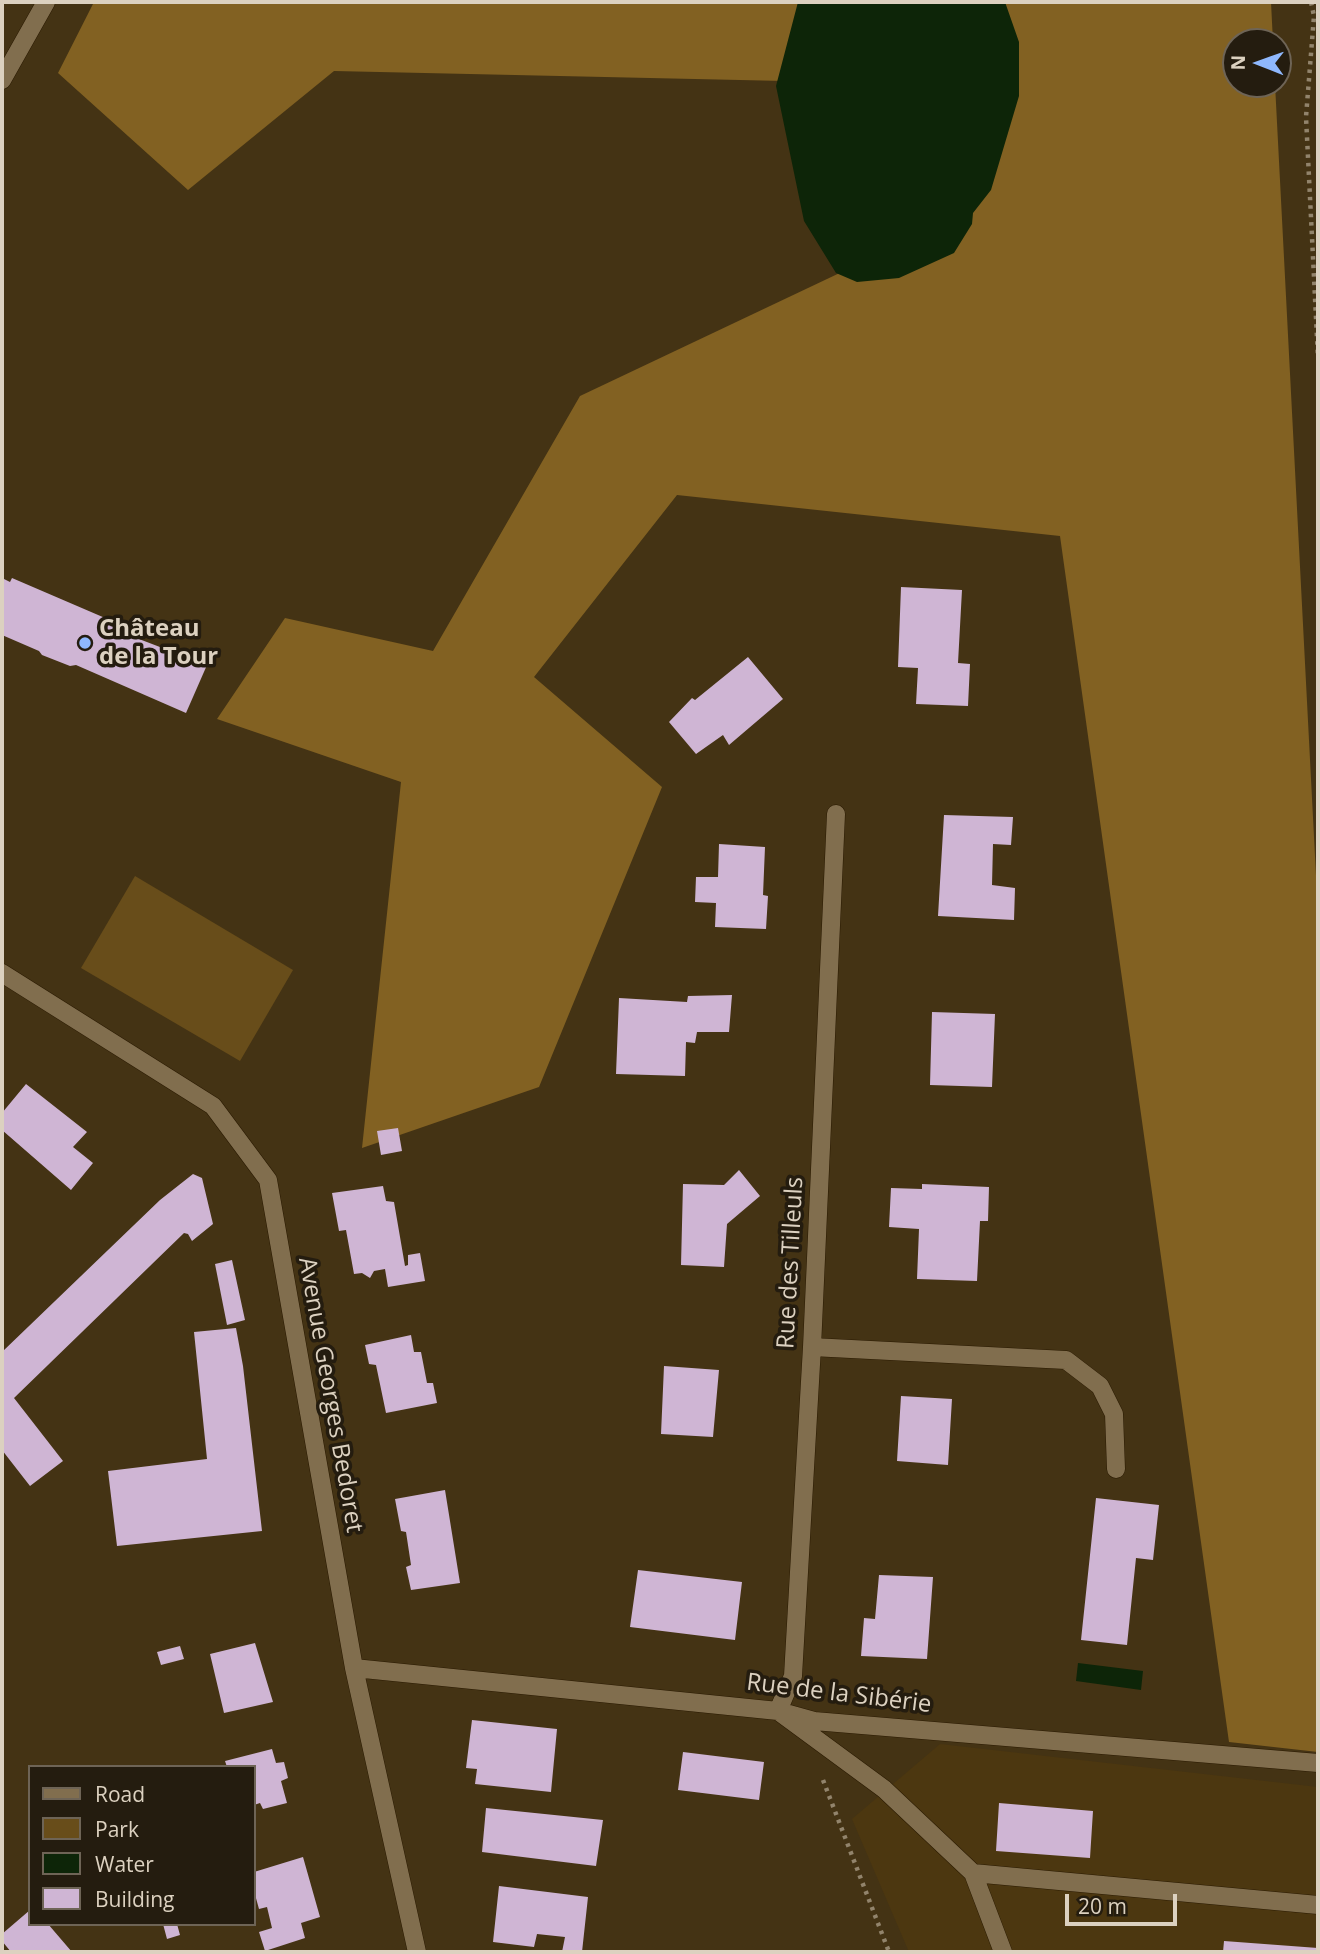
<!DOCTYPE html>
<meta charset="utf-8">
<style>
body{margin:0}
#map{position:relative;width:1320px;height:1954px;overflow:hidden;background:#443314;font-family:"Open Sans",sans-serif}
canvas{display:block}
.frame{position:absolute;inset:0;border:4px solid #dcd1c0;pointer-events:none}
.legend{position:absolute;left:28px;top:1765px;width:228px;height:161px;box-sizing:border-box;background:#241c0f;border:2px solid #6e6456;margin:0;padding:9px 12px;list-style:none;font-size:21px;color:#dcd1c0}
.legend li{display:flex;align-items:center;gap:14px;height:35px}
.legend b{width:35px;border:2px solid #6e6456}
.north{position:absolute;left:1222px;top:28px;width:70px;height:70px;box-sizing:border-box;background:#241c0f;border:2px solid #6e6456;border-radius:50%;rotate:271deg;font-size:19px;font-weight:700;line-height:28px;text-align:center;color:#dcd1c0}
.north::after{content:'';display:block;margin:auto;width:24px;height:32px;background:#8fb8fd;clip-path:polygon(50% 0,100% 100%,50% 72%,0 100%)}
.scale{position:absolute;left:1065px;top:1894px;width:112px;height:32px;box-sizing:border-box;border:4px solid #dcd1c0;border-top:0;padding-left:9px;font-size:21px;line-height:24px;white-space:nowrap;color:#dcd1c0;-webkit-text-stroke:5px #241c0f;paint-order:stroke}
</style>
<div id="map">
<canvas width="1320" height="1954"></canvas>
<div class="frame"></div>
<ul class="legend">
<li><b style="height:9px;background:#816e4e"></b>Road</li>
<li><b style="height:19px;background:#684d1a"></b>Park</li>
<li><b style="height:19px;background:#0d2508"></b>Water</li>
<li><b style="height:19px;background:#cfb5d4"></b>Building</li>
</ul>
<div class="north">N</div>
<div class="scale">20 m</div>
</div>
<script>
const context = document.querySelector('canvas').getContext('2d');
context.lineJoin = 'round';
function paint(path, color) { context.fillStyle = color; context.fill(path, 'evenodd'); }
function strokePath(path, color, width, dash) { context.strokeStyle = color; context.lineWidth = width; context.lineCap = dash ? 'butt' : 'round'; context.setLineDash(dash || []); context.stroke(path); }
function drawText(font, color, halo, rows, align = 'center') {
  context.font = font + ' "Open Sans",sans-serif'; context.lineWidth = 7; context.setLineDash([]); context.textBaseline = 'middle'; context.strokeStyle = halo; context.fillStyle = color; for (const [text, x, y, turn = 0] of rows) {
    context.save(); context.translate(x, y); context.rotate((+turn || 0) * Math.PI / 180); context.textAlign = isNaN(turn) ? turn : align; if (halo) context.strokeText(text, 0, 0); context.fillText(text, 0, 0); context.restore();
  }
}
const built = new Path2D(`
 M 940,1744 L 1318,1787 L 1318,1952 L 909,1952 L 852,1819 Z`);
const green = new Path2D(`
 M 135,876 L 293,970 L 240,1061 L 81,968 Z`);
const forest = new Path2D(`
 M 94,2 L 1271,2 L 1273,42 L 1236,42 L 1236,84 L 1275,84 L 1318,914 L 1318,1752 L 1229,1742 L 1060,536 L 677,495 L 534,677 L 662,787 L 539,1087 L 362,1148 L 401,782 L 217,719 L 285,618 L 433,651 L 580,396 L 922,234 L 830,82 L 334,71 L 188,190 L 58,73 Z`);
const water = new Path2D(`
 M 798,2 L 1005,2 L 1019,42 L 1019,96 L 991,190 L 973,213 L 972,224 L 954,253 L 899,278 L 857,282 L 836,273 L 804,221 L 776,86 Z
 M 1078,1663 L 1143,1671 L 1141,1690 L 1076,1681 Z`);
const building = new Path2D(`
 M 2,578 L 10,582 L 12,578 L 140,633 L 139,639 L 207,665 L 186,713 L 76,665 L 70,666 L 42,655 L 39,651 L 2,635 Z
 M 901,587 L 962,590 L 958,663 L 970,664 L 968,706 L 916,704 L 918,668 L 898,667 Z
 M 748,657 L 783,699 L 729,745 L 723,735 L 696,754 L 669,722 L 692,698 L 695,700 Z
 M 944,815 L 1013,817 L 1011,845 L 993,844 L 992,885 L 1015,888 L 1014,920 L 938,916 Z
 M 719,844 L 765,847 L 763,895 L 768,896 L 766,929 L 715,927 L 716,903 L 695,902 L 696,877 L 718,877 Z
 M 732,995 L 729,1032 L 697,1032 L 695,1043 L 686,1042 L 685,1076 L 616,1074 L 619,998 L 687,1002 L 688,996 Z
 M 932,1012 L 995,1014 L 992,1087 L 930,1085 Z
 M 26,1084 L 87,1132 L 73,1147 L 93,1163 L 71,1190 L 2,1130 L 2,1113 Z
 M 398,1128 L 402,1151 L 381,1155 L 377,1131 Z
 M 739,1170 L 760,1196 L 727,1224 L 724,1267 L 681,1265 L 683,1184 L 724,1185 Z
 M 193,1174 L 202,1178 L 213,1224 L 192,1241 L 188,1234 L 184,1233 L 14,1398 L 63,1461 L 30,1486 L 2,1450 L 2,1352 L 160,1200 Z
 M 922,1184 L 989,1187 L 988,1221 L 980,1221 L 977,1281 L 917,1279 L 919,1229 L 889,1227 L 891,1188 L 922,1189 Z
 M 383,1186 L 386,1201 L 394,1202 L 405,1266 L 408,1265 L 408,1255 L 420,1253 L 425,1281 L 388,1287 L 385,1269 L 374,1271 L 370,1278 L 362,1273 L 354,1274 L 346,1230 L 339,1231 L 332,1193 Z
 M 232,1260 L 245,1320 L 227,1325 L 215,1264 Z
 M 236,1328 L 243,1366 L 262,1531 L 117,1546 L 108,1471 L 207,1459 L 194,1332 Z
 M 411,1335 L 414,1352 L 421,1352 L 427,1383 L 433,1383 L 437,1403 L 386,1413 L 376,1365 L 369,1364 L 365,1345 Z
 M 664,1366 L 719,1370 L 713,1437 L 661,1434 Z
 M 901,1396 L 952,1399 L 948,1465 L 897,1461 Z
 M 445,1490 L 460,1583 L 411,1590 L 406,1567 L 411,1565 L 406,1532 L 401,1531 L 395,1499 Z
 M 1096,1498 L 1159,1505 L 1153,1560 L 1136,1558 L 1127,1645 L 1081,1640 Z
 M 638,1570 L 742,1582 L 735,1640 L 630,1627 Z
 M 879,1575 L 933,1577 L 927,1659 L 861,1656 L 864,1618 L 875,1619 Z
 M 255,1643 L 273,1702 L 224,1713 L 210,1654 Z
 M 180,1646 L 184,1659 L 161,1665 L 157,1652 Z
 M 472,1720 L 557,1729 L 551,1792 L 475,1784 L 477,1769 L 466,1768 Z
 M 272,1749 L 276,1763 L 284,1762 L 288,1778 L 281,1781 L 287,1803 L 263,1809 L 260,1803 L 254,1805 L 254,1767 L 227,1767 L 225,1761 Z
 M 683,1752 L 764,1762 L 759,1800 L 678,1790 Z
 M 999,1803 L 1093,1811 L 1090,1858 L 996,1851 Z
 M 486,1808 L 603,1820 L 596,1866 L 482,1852 Z
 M 303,1857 L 320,1917 L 301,1923 L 305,1938 L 265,1951 L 259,1932 L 272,1928 L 267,1907 L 259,1909 L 254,1891 L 254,1872 Z
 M 499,1886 L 588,1897 L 582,1952 L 562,1952 L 565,1937 L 537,1934 L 534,1947 L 493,1942 Z
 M 30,1910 L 30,1924 L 48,1924 L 72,1952 L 11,1952 L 2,1941 L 2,1934 Z
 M 163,1924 L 177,1924 L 180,1935 L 167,1939 Z
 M 1224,1941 L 1318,1948 L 1318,1952 L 1223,1952 Z`);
const path = new Path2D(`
 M 1311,2 L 1314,16 L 1306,117 L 1318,358
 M 823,1780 L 889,1952`);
const minor = new Path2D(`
 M 2,80 L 46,2
 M 836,814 L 812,1347 L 793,1676 L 778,1711 L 884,1789 L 973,1873 L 1318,1905
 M 2,973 L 213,1106 L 268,1180 L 354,1668 L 417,1952
 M 812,1347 L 1066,1360 L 1100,1386 L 1114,1414 L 1116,1469
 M 354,1668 L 778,1711 L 814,1721 L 1318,1763
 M 973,1873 L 1003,1952`);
const markers = [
 [85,643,7,"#8fb8fd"]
];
const poiNames = [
 ["Château",99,629],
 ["de la Tour",99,657]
];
const streetNames = [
 ["Rue des Tilleuls",791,1263,-87],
 ["Avenue Georges Bedoret",330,1395,80],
 ["Rue de la Sibérie",839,1694,7]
];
paint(built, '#4c3710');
paint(green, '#684d1a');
paint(forest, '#826122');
paint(water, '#0d2508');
paint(building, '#cfb5d4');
strokePath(minor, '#2a1a00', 19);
strokePath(path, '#92846c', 4.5, [3.5, 5]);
strokePath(minor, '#816e4e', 18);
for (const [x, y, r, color] of markers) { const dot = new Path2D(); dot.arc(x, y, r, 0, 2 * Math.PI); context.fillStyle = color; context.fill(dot); strokePath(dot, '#241c0f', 2.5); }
drawText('bold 24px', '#dcd1c0', '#241c0f', poiNames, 'left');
drawText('24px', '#dcd1c0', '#241c0f', streetNames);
</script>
